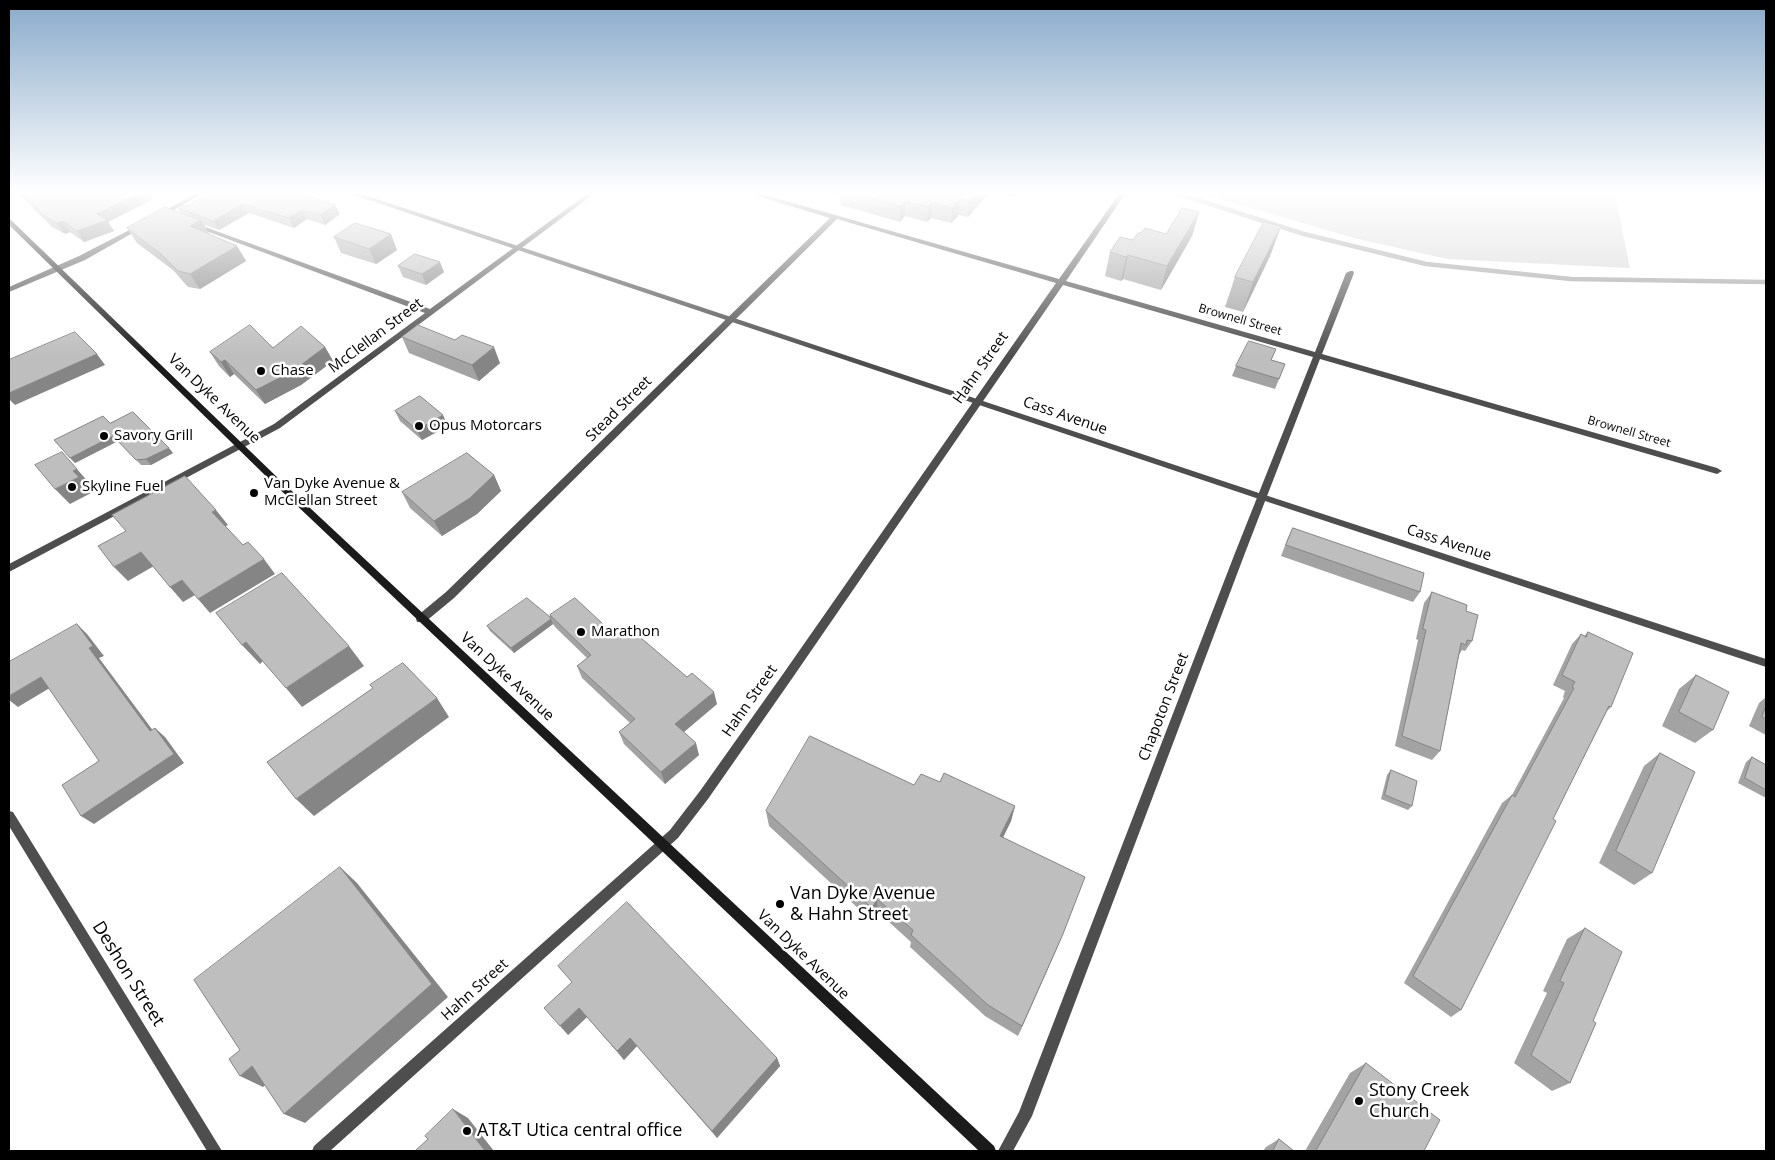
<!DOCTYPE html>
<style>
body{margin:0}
#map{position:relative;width:1775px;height:1160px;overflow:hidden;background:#fff;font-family:"Open Sans",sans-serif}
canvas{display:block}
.frame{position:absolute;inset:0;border:10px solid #000;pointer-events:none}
</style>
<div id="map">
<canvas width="1775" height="1160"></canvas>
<div class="frame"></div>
</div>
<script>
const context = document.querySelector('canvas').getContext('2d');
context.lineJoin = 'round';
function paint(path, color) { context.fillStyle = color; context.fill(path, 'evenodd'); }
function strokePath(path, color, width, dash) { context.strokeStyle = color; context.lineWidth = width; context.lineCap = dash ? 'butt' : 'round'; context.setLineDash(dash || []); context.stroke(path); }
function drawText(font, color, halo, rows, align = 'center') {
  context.font = font + ' "Open Sans",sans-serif'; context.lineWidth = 5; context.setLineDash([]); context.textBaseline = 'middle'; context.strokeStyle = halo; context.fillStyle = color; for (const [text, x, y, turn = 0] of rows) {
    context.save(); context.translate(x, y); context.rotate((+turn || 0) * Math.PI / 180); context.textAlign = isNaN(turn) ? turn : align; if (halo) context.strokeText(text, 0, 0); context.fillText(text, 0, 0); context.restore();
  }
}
const green = new Path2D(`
 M 1203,194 L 1615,194 L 1630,268 L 1447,259 L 1354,238 Z`);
const stream = new Path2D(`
 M 1179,194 L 1304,234 L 1426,264 L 1571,279 L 1766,282`);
const minor = new Path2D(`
 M 194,194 L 202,194 L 163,216 L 158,215 Z
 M 587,194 L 594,194 L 280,428 L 9,572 L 9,564 L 274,424 L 425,313 L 193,226 L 193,224 L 197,224 L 430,309 Z
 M 753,194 L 762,194 L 1059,279 L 1119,194 L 1125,194 L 1066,281 L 1315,352 L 1346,273 L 1350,271 L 1353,271 L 1354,273 L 1322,354 L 1717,468 L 1722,471 L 1717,474 L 1320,359 L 1245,553 L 1032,1116 L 1013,1151 L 998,1151 L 1019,1112 L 1235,553 L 1313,357 L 1063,285 L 791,680 L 708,799 L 678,838 L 330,1151 L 312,1151 L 314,1146 L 670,830 L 700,791 L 783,674 L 1056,283 L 837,219 L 454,598 L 425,622 L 417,622 L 416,619 L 417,616 L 446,592 L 830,218 L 754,195 Z
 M 139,225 L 145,226 L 85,260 L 9,292 L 9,287 L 79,256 Z
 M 9,811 L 13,812 L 222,1151 L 207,1151 L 9,826 Z`);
const tertiary = new Path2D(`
 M 353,194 L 362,194 L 1265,495 L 1766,659 L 1766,667 L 1259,499 L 354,195 Z`);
const secondary = new Path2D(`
 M 9,219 L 11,220 L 279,479 L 994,1146 L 996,1151 L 979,1151 L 273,483 L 9,225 Z`);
const wall = new Path2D(`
 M 19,194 L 150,194 L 153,199 L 108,222 L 114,231 L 84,242 L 70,232 L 65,234 L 52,227 Z
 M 208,194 L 335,205 L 340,214 L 325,225 L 307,219 L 294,228 L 249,213 L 219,230 L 204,225 L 209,234 L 237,246 L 246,261 L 200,289 L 188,287 L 173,270 L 137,243 L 127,228 L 180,212 L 178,208 L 187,206 Z
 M 832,194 L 988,194 L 968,217 L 959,215 L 951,223 L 931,218 L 927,222 L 905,216 L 900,222 L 841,205 L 840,196 Z
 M 1004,194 L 1017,194 L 1014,197 Z
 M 1199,212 L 1192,236 L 1161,290 L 1123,279 L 1121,281 L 1105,276 L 1110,252 L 1133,240 L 1141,233 L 1166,234 Z
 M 1281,226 L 1270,256 L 1243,312 L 1225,307 L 1235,277 Z
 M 334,237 L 397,250 L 376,264 L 341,253 Z
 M 398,266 L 444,272 L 426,285 L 403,277 Z
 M 402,337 L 500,363 L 479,381 L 409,353 Z
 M 325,347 L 333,361 L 301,385 L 265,404 L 234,374 L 230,377 L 219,366 L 210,352 L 273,348 Z
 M 1272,360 L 1285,364 L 1275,389 L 1232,376 L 1236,366 Z
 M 395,411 L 448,426 L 422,440 L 400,421 Z
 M 110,423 L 173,453 L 151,465 L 141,465 L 118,441 L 75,463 Z
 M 494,475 L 501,491 L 477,514 L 442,536 L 410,508 L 402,492 Z
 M 1293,528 L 1420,592 L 1413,602 L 1281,556 L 1288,538 Z
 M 1432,592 L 1466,611 L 1472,641 L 1465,651 L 1462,650 L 1459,655 L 1440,751 L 1432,760 L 1395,746 L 1418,640 L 1416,639 L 1424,603 Z
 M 550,615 L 616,636 L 717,704 L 684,732 L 699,755 L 665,784 L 624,744 L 619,732 L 630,723 L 582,678 L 577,666 L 587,658 L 556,628 L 553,624 L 514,653 L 490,631 L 487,626 L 550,617 Z
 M 1588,632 L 1611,707 L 1607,711 L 1553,819 L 1461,1010 L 1451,1017 L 1404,983 L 1502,803 L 1512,795 L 1564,698 L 1563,697 L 1565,691 L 1553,685 L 1572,644 L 1581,634 L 1584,636 Z
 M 1696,675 L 1713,730 L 1695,743 L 1662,726 L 1679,689 Z
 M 1766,697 L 1766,735 L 1749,726 L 1759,703 Z
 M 1660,753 L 1652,873 L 1634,885 L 1599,863 L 1644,766 Z
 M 1752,757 L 1766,765 L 1766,798 L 1738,783 L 1746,762 Z
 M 1391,770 L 1412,806 L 1408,810 L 1381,799 L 1387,775 Z
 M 940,782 L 1015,806 L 1011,821 L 1003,837 L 1058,946 L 1018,1036 L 985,1016 L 910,947 L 911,942 L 878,912 L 873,922 L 769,826 L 766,811 L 914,785 Z
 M 1585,928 L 1593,1021 L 1570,1083 L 1552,1091 L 1514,1063 L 1547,993 L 1543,991 L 1567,939 Z
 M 558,966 L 777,1058 L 780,1066 L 717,1138 L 637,1046 L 624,1060 L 587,1017 L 568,1035 L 572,982 Z
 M 1366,1063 L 1424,1151 L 1305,1151 L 1350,1073 Z
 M 1279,1139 L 1294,1151 L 1263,1151 L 1266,1147 Z`);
const shadedWall = new Path2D(`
 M 136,194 L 150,194 L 153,199 L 108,222 L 114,231 L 84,242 L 77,231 L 97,214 Z
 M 975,194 L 988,194 L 968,217 L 969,201 Z
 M 960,199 L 959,215 L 951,223 L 952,208 Z
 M 905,201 L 905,216 L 900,222 L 900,206 Z
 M 932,202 L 931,218 L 927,222 L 928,207 Z
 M 243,204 L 249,213 L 219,230 L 213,221 Z
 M 335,205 L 340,214 L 325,225 L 320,215 Z
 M 302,210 L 307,219 L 294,228 L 289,218 Z
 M 1199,212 L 1192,236 L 1161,290 L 1167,266 Z
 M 201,220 L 210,235 L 190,226 Z
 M 63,221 L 70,232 L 65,234 L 57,223 Z
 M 1281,226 L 1270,256 L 1243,312 L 1253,282 Z
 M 391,234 L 397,250 L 376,264 L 369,249 Z
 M 237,246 L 246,261 L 200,289 L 190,274 Z
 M 1128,255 L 1123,279 L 1121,281 L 1126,257 Z
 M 440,262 L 444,272 L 426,285 L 422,274 Z
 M 325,347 L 333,361 L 301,385 L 265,404 L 256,390 Z
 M 494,347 L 500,363 L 479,381 L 472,365 Z
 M 97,354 L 105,365 L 15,405 L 9,399 L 9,393 Z
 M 225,360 L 234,374 L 230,377 L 221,362 Z
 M 443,415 L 448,426 L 422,440 L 417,430 Z
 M 113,436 L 118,441 L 75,463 L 70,458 Z
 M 169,448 L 173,453 L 151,465 L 146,459 Z
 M 76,468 L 91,485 L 88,486 L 73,471 Z
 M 494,475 L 501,491 L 477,514 L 442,536 L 434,521 Z
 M 79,477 L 93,492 L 70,504 L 55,489 Z
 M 216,510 L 228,525 L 224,527 L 212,512 Z
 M 141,552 L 154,566 L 128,581 L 114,567 Z
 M 264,559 L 275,574 L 210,613 L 198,599 Z
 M 182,580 L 195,595 L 183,602 L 170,587 Z
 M 551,619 L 553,624 L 514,653 L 511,648 Z
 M 77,624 L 87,634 L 104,656 L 99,658 L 160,740 L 150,731 L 89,648 Z
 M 246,642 L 263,661 L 260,664 L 242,645 Z
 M 349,646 L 364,666 L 302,707 L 286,688 Z
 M 41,677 L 53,686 L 18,707 L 9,700 L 9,696 Z
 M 714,692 L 717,704 L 679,736 L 675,724 Z
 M 437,698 L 449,717 L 314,816 L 296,799 Z
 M 155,728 L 165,737 L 184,763 L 94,824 L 81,816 Z
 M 696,743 L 699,755 L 665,784 L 661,772 Z
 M 1015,806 L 1011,821 L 997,850 L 1000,836 Z
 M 340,867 L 357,883 L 448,997 L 305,1123 L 284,1114 Z
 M 877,899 L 878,912 L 873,922 L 872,908 Z
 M 1063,934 L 1058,946 L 1018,1036 L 1022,1026 Z
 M 579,1008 L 587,1017 L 568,1035 L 560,1026 Z
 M 630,1038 L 637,1046 L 624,1060 L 617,1051 Z
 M 777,1058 L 780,1066 L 717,1138 L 712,1131 Z
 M 252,1066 L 275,1076 L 263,1087 L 240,1076 Z
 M 453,1109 L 468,1118 L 494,1151 L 485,1151 Z`);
const building = new Path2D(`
 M 22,194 L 136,194 L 97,214 L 107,220 L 77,231 L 63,221 L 57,223 L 45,216 Z
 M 208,194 L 303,194 L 335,205 L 320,215 L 302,210 L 289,218 L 243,204 L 213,221 L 178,208 L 184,205 L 187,206 Z
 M 854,194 L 975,194 L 969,201 L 960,199 L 952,208 L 932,202 L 928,207 L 905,201 L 900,206 Z
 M 165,207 L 201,220 L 190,226 L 237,246 L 190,274 L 178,271 L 162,255 L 127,228 Z
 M 1182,208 L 1199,212 L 1167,266 L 1128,255 L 1126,257 L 1110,252 L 1120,237 L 1133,240 L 1138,233 L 1141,233 L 1145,228 L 1166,234 Z
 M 1264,222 L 1281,226 L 1253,282 L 1235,277 Z
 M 355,223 L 391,234 L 369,249 L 334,237 Z
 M 415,254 L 440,262 L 422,274 L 398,266 Z
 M 250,325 L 273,348 L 301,326 L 325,347 L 293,371 L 256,390 L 225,360 L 221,362 L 210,352 Z
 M 418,325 L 455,340 L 462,335 L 494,347 L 472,365 L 402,337 Z
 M 75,332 L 97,354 L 9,393 L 9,360 Z
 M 1249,341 L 1276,349 L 1271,360 L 1285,364 L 1279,379 L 1236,366 Z
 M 420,396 L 443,415 L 417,430 L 395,411 Z
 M 133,412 L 169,448 L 146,459 L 136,460 L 113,436 L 70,458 L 54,440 L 103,416 L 110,423 Z
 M 62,452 L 77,469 L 73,471 L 79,477 L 55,489 L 35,465 Z
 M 467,453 L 494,475 L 470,498 L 434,521 L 402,492 Z
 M 185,476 L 216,510 L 212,512 L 243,545 L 248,542 L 264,559 L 198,599 L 182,580 L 170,587 L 141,552 L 114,567 L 98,546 L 126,531 L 112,515 Z
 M 1293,528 L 1424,573 L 1420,592 L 1286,545 Z
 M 282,573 L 349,646 L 286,688 L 246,642 L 242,645 L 216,613 Z
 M 1432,592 L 1467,605 L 1466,611 L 1478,615 L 1472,641 L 1467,640 L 1466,645 L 1461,643 L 1440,751 L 1402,736 L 1426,630 L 1423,629 Z
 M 527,598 L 550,617 L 551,619 L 511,648 L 487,626 Z
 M 575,598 L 616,636 L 628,627 L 687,677 L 692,673 L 714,692 L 675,724 L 696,743 L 661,772 L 619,732 L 635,719 L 577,666 L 591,655 L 550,615 Z
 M 77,624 L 93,646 L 89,648 L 150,731 L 155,728 L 174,754 L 81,816 L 62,785 L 99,761 L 41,677 L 9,696 L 9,662 Z
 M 1588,632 L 1633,653 L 1611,707 L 1609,706 L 1553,819 L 1556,821 L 1461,1010 L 1413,976 L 1512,795 L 1515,797 L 1574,688 L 1572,687 L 1575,682 L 1562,675 L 1581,634 L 1586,637 Z
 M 403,663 L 437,698 L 296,799 L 267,762 L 373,688 L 370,685 Z
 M 1696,675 L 1729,692 L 1713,730 L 1679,712 Z
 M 1766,706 L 1766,719 L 1762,717 Z
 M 810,736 L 914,785 L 921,774 L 940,782 L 944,773 L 1015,806 L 1000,836 L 1085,877 L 1063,934 L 1022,1026 L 988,1005 L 911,935 L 913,930 L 877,899 L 872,908 L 766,811 Z
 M 1660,753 L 1695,772 L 1652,873 L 1616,851 Z
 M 1752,757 L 1766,765 L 1766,790 L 1745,778 Z
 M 1391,770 L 1417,781 L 1412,806 L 1385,795 Z
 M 340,867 L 432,984 L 284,1114 L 252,1066 L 240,1076 L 229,1059 L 240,1050 L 194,980 Z
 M 627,902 L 777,1058 L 712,1131 L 630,1038 L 617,1051 L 579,1008 L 560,1026 L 544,1008 L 572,982 L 558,966 Z
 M 1585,928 L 1622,952 L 1593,1021 L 1596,1023 L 1570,1083 L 1531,1055 L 1564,983 L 1560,981 Z
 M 1366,1063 L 1440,1120 L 1424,1151 L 1316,1151 Z
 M 453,1109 L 485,1151 L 415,1151 L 428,1139 L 425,1136 Z
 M 1279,1139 L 1294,1151 L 1273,1151 Z`);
const markers = [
 [261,371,5,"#000"],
 [419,426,5,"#000"],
 [104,436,5,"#000"],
 [72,487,5,"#000"],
 [254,493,5,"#000"],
 [581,632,5,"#000"],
 [780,904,5,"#000"],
 [1359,1101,5,"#000"],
 [467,1131,5,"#000"]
];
const farStreetnames = [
 ["Brownell Street",1240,320,16],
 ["Brownell Street",1629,432,16]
];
const streetNames = [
 ["McClellan Street",376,336,-37],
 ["Hahn Street",981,368,-55],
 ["Van Dyke Avenue",214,399,44],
 ["Stead Street",619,409,-45],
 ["Cass Avenue",1065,416,19],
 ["Cass Avenue",1449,543,18],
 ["Van Dyke Avenue",507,677,43],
 ["Hahn Street",750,701,-55],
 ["Chapoton Street",1164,707,-69],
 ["Van Dyke Avenue",803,955,44],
 ["Hahn Street",475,990,-42]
];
const poiNames = [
 ["Chase",271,371],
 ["Opus Motorcars",429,426],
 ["Savory Grill",114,436],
 ["Van Dyke Avenue &",264,484],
 ["McClellan Street",264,501],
 ["Skyline Fuel",82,487],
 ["Marathon",591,632]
];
const nearPoinames = [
 ["Van Dyke Avenue",790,894],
 ["& Hahn Street",790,915],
 ["Stony Creek",1369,1091],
 ["Church",1369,1112],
 ["AT&T Utica central office",477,1131]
];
const nearStreetnames = [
 ["Deshon Street",128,974,58]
];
paint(green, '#d5d5d5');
strokePath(stream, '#9c9c9c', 4.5);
paint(minor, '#4e4e4e');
paint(tertiary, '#4e4e4e');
paint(secondary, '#1b1b1b');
paint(wall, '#a3a3a3');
paint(shadedWall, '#858585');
paint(building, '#bebebe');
strokePath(building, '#858585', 1);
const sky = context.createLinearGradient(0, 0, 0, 356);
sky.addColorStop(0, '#89aaca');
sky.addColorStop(0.54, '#fff');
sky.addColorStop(1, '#ffffff00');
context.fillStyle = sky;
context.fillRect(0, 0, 1775, 356);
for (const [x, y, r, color] of markers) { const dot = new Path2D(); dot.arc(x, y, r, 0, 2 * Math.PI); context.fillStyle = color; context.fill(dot); strokePath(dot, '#fff', 2); }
drawText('12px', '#000', '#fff', farStreetnames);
drawText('15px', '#000', '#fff', streetNames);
drawText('15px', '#000', '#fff', poiNames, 'left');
drawText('18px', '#000', '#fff', nearPoinames, 'left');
drawText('18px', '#000', '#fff', nearStreetnames);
</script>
